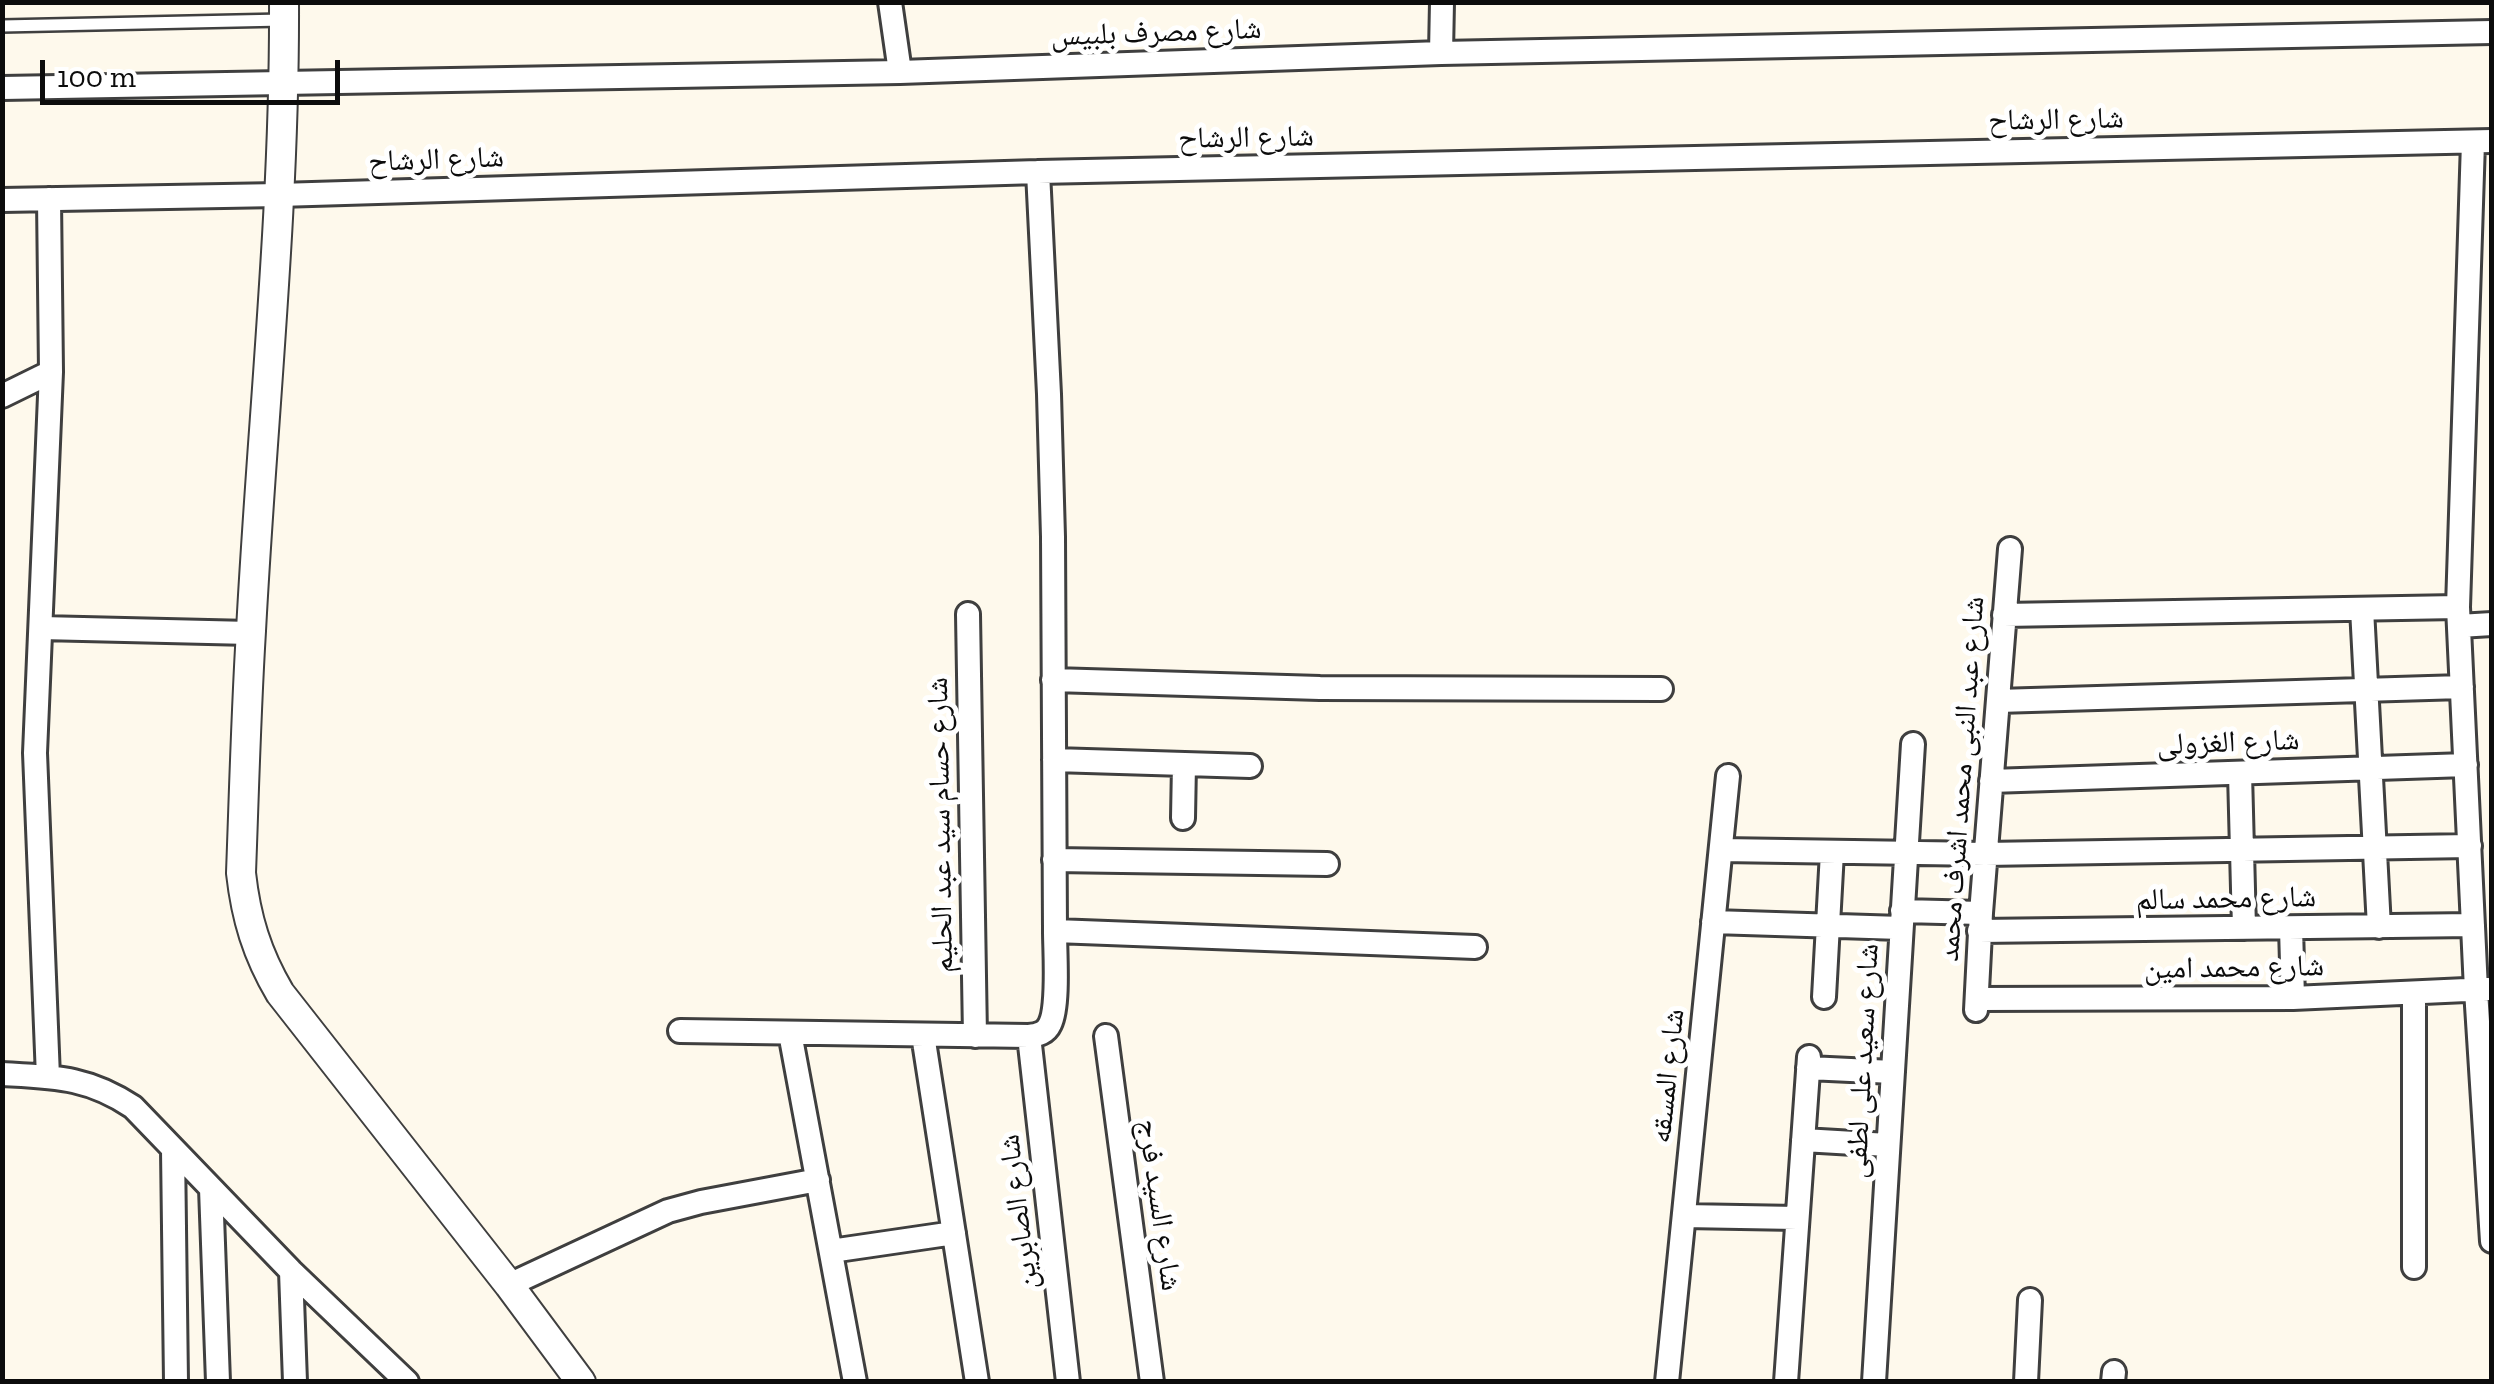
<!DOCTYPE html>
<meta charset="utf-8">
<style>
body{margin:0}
#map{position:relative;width:2494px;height:1384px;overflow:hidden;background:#fef9ec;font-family:"Zilla Slab",serif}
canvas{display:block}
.frame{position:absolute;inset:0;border:5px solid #0c0c0c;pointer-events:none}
.scale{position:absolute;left:40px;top:60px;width:300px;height:45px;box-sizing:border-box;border:5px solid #0c0c0c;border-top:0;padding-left:12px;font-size:30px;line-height:35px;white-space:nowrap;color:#0c0c0c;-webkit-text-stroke:8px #fff;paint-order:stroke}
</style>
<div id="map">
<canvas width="2494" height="1384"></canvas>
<div class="frame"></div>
<div class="scale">100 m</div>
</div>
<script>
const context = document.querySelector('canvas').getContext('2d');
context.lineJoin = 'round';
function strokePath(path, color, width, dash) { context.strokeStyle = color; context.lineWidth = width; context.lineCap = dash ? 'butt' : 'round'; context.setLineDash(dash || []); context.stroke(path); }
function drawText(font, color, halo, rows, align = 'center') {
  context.font = font + ' "Zilla Slab","Noto Naskh Arabic",serif'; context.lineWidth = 10; context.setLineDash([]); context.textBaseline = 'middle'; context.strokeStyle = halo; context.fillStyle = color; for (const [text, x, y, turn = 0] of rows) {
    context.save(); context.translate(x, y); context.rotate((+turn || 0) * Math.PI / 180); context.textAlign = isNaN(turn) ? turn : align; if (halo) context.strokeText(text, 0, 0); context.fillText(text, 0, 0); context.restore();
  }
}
const service = new Path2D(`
 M 2,26 L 283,20`);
const minor = new Path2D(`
 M 890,2 L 900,72
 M 1441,53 L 1442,2
 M 2,88 L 900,72 L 1441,53 L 2492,32
 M 2473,142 L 2458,607 L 2476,990 L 2492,1241
 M 2,200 L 279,195 L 1038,172 L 2492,141
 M 2,396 L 51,372
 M 2362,609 L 2379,927
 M 968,614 L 975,1036
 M 2004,615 L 2458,607
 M 2459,626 L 2492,624
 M 41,628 L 250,633
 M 1053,680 L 1320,688 L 1661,689
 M 1998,701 L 2462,687
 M 1054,760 L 1250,766
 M 2240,773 L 2244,928
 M 1991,781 L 2466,765
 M 1183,818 L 1184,764
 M 1721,850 L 1985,854 L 2470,846
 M 1054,860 L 1327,864
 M 1902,911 L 1981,913
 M 1713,922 L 1901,928
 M 2291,928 L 2293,998
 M 1055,931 L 1475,947
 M 1979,931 L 2473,925
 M 2414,993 L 2414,1267
 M 1824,997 L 1832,852
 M 1977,999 L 2293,998 L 2488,989
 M 1976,1010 L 1981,913 L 2010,549
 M 680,1031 L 1029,1036 C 1038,1035 1046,1033 1050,1024 C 1059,1006 1055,953 1055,931 L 1053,537 L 1049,394 L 1038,172
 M 790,1033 L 855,1382
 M 923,1035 L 977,1382
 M 1029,1036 L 1068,1382
 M 1106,1036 L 1152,1382
 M 1808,1068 L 1893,1072
 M 2,1074 C 55,1077 88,1077 133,1107 L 291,1271 L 407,1382
 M 48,1077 L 35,753 L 51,372 L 49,199
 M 1803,1140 L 1888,1145
 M 173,1150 L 176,1382
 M 211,1188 L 218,1382
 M 1684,1216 L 1797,1218
 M 831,1251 L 954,1233
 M 291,1271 L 295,1382
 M 509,1285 L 668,1211 L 701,1202 L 818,1180
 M 1667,1382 L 1728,776
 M 1786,1382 L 1809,1057
 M 1874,1382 L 1913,744
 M 2026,1382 L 2030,1300
 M 2113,1382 L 2114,1372`);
const tertiary = new Path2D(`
 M 284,2 C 285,212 262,421 251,631 C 246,712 244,793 241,873 C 246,918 257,954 280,993 L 509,1285 L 581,1382`);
const streetNames = [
 ["شارع مصرف بلبيس",1156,33,-2],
 ["شارع الرشاح",2056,120,-1],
 ["شارع الرشاح",1246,138,-1],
 ["شارع الرشاح",436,160,-2],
 ["شارع الغزولى",2228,743,-2],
 ["شارع عبد النبى محمد اشرف محمد",1962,779,-86],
 ["شارع حسام سيد عبد الحليم",941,825,-91],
 ["شارع محمد سالم",2226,899,-1],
 ["شارع محمد امين",2234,968,-1],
 ["شارع سعيد على لطفى",1863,1061,-87],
 ["شارع المسقه",1668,1076,-84],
 ["شارع السيد فرج",1159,1205,82],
 ["شارع الصابرين",1019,1212,-97]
];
strokePath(service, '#3f3f3f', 16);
strokePath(minor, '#3f3f3f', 28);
strokePath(tertiary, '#3f3f3f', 32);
strokePath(service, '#fff', 11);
strokePath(minor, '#fff', 22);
strokePath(tertiary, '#fff', 28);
drawText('30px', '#0c0c0c', '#fff', streetNames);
</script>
